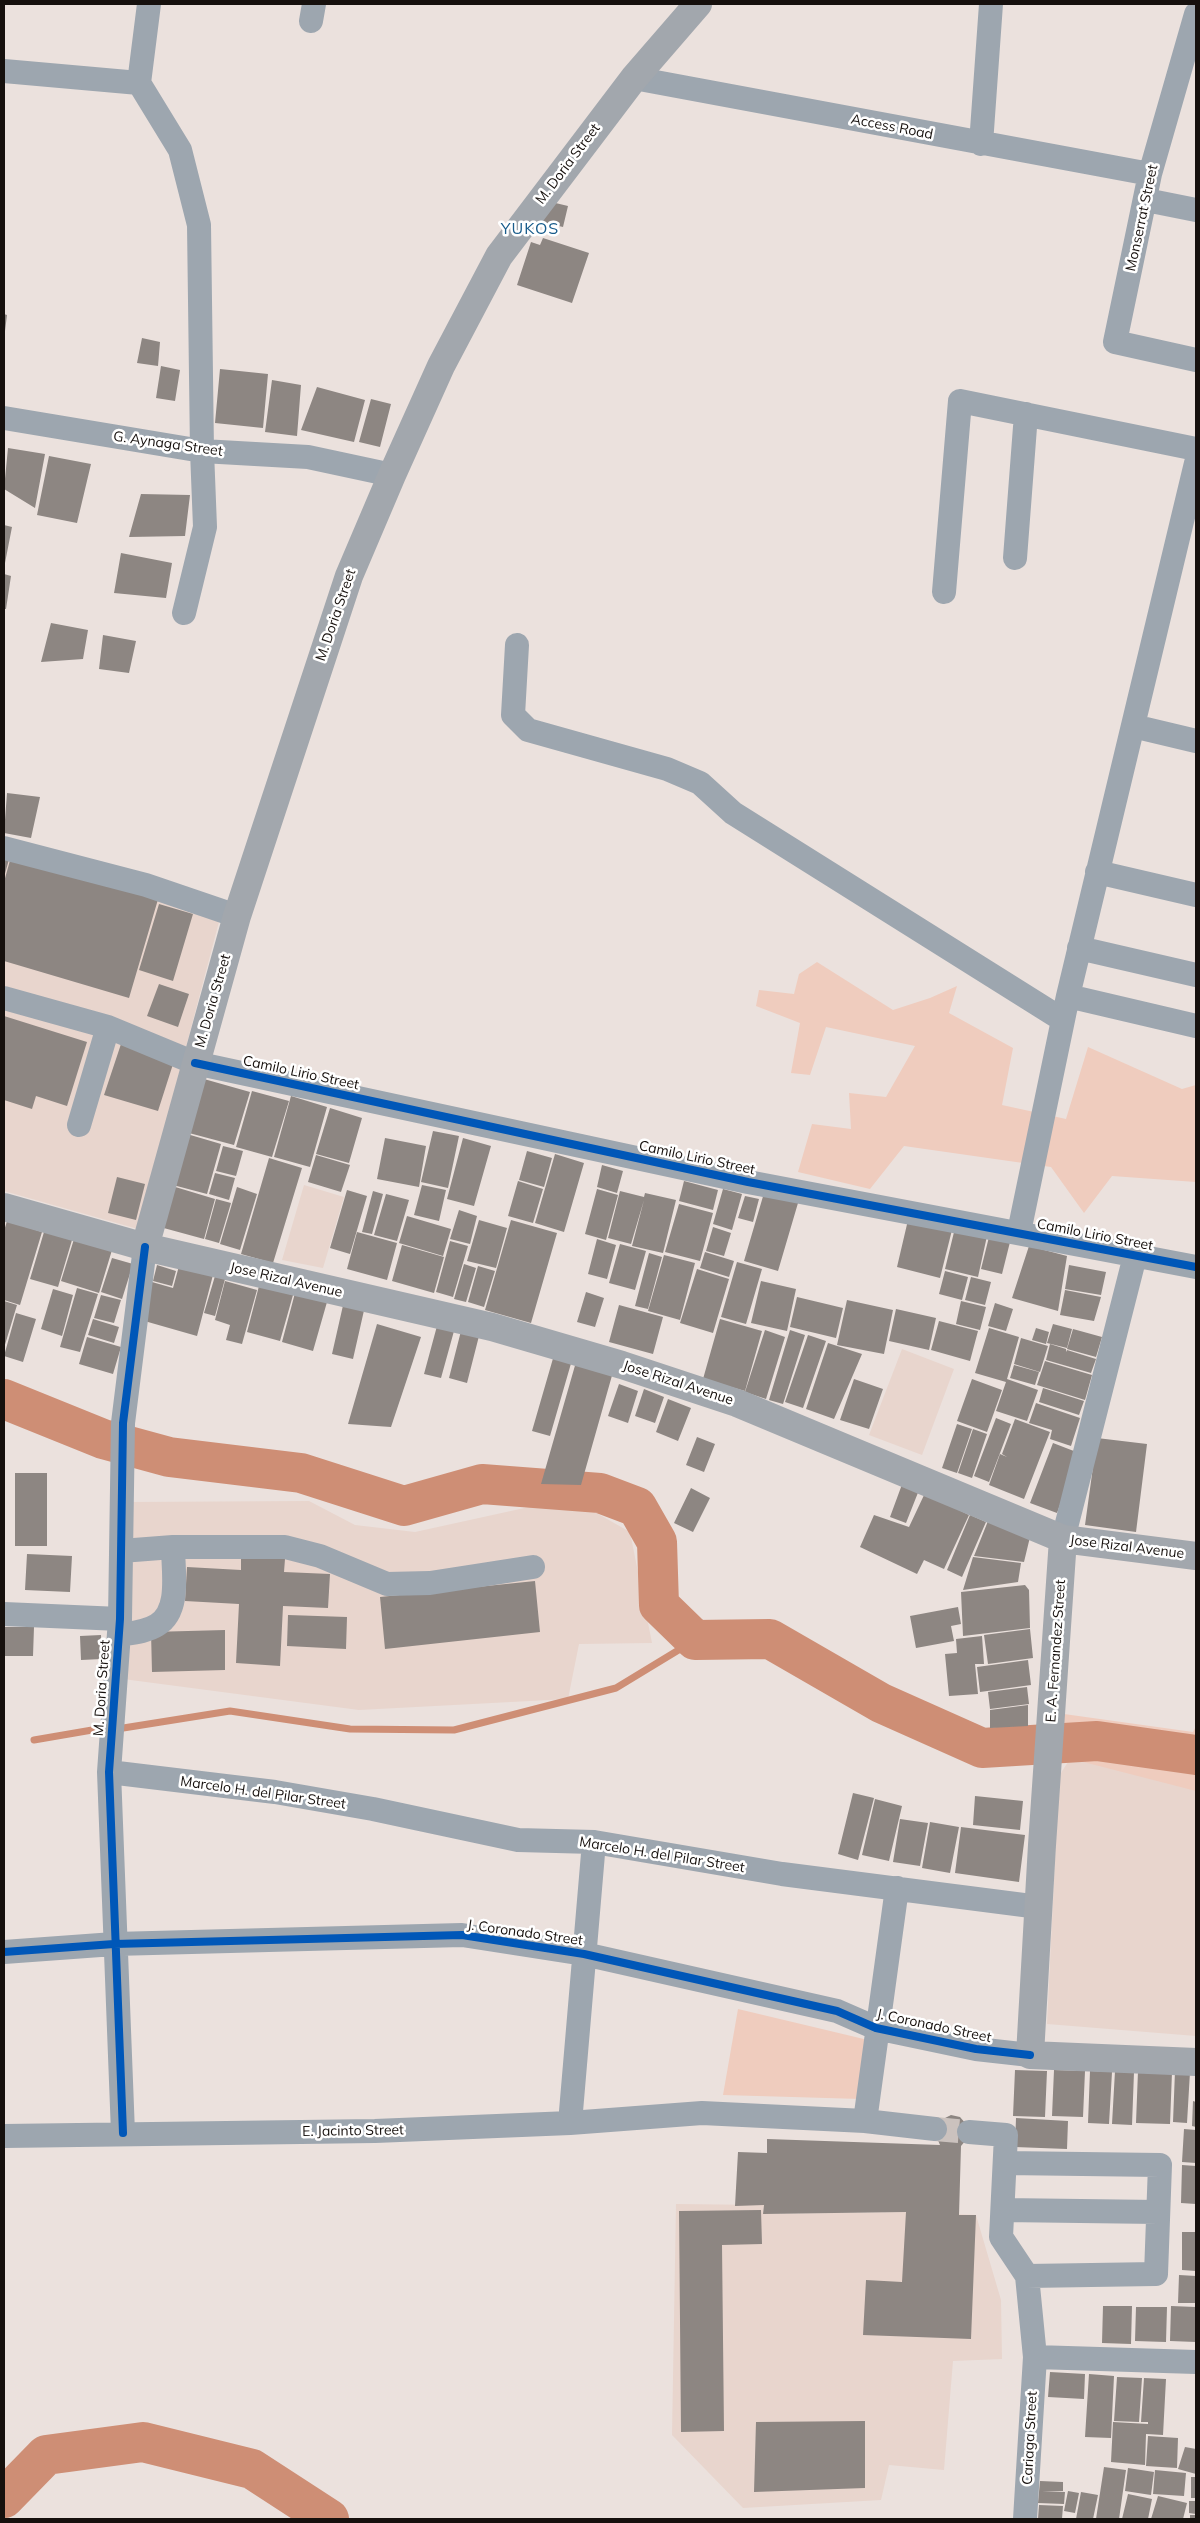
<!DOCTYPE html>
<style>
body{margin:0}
#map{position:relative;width:1200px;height:2523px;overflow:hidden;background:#ebe1dd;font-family:Mulish,sans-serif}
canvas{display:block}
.frame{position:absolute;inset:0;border:5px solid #16100d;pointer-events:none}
</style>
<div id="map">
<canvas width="1200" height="2523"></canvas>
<div class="frame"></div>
</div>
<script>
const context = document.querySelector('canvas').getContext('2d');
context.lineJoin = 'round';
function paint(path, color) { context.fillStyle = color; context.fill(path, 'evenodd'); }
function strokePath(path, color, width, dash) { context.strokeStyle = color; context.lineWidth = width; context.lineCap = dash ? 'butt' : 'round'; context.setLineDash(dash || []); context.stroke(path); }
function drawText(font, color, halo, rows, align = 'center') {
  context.font = font + ' Mulish,sans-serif'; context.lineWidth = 5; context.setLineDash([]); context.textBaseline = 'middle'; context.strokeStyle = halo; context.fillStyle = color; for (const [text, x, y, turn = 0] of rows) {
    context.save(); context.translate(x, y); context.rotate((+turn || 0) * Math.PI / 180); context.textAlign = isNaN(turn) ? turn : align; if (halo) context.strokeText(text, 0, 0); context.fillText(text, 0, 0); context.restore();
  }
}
const built = new Path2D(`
 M 4,858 L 220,918 L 138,1229 L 4,1191 Z
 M 304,1185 L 344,1197 L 323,1268 L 282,1260 Z
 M 902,1349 L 954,1369 L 922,1455 L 869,1435 Z
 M 570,1498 L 630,1532 L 652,1643 L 579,1644 L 568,1699 L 359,1710 L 123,1679 L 129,1502 L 309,1501 L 355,1525 L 415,1532 Z
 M 1075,1751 L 1196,1787 L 1196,2036 L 1047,2024 L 1059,1776 Z
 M 676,2204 L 764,2205 L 763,2214 L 906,2212 L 976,2215 L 1001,2300 L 1002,2359 L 953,2361 L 944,2470 L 889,2465 L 881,2500 L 743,2508 L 672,2435 Z`);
const green = new Path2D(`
 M 817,962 L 893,1010 L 930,998 L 957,986 L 949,1013 L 1013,1048 L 1002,1105 L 1066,1119 L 1088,1047 L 1182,1089 L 1196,1085 L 1196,1182 L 1112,1176 L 1084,1213 L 1051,1167 L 904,1146 L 870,1189 L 798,1172 L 812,1124 L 851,1129 L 849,1093 L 886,1097 L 915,1046 L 826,1027 L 810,1075 L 791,1073 L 800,1023 L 756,1006 L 759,990 L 794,994 L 799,974 Z
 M 1064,1714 L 1193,1732 L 1196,1726 L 1196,1791 L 1064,1757 Z
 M 738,2009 L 868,2040 L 861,2099 L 723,2095 Z`);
const stream = new Path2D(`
 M 117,1729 L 230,1711 L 350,1729 L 454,1730 L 616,1688 L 695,1640
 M 34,1740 L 98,1729`);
const river = new Path2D(`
 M 4,1399 L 103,1439 L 169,1457 L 301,1473 L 404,1506 L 482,1484 L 600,1493 L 637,1507 L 657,1542 L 659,1605 L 695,1640 L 770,1639 L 881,1703 L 982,1748 L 1097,1741 L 1196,1755
 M 4,2498 L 46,2455 L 143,2442 L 252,2469 L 329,2519`);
const building = new Path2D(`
 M 543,200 L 568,206 L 563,227 L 538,221 Z
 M 543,238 L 589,253 L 572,303 L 517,285 L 531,242 L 540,245 Z
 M 4,314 L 7,315 L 5,331 L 4,331 Z
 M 142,338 L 160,342 L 158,366 L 137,363 Z
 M 161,366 L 180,370 L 175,401 L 156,398 Z
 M 220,369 L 268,374 L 263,428 L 215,423 Z
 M 272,380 L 301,385 L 297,436 L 265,432 Z
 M 317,387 L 365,400 L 354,442 L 301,430 Z
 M 371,399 L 391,404 L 380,447 L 359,442 Z
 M 8,448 L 45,454 L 35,508 L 4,489 Z
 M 49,456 L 91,464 L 77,523 L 37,515 Z
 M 141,494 L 190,495 L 185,536 L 129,537 Z
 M 4,525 L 12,527 L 5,563 L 4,563 Z
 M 121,553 L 172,563 L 166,598 L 114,593 Z
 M 4,574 L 11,576 L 6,609 L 4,609 Z
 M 51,623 L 88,630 L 83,659 L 41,662 Z
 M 103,635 L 136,641 L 129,673 L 99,669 Z
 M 7,793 L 40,797 L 31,838 L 4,833 Z
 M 12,853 L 159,896 L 129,998 L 4,961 L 4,882 Z
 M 4,854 L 10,856 L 4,877 Z
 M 159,904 L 193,914 L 173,981 L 139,970 Z
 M 159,984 L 189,994 L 178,1027 L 147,1016 Z
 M 4,1016 L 87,1042 L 67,1106 L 36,1096 L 32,1109 L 4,1100 Z
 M 121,1044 L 174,1061 L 158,1111 L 104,1095 Z
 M 204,1079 L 250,1092 L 234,1145 L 189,1133 Z
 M 252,1091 L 289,1101 L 272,1157 L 236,1147 Z
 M 291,1096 L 327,1107 L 310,1167 L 274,1157 Z
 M 330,1108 L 362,1118 L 349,1163 L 316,1154 Z
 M 433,1131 L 459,1136 L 448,1188 L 421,1182 Z
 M 187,1134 L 221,1144 L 207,1194 L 173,1185 Z
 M 385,1138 L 426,1146 L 419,1187 L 377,1179 Z
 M 463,1138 L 491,1146 L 474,1206 L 447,1199 Z
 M 223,1146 L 243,1151 L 236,1176 L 216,1171 Z
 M 527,1151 L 552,1158 L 544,1187 L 519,1180 Z
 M 555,1154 L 584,1163 L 564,1232 L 535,1223 Z
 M 316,1155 L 350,1165 L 341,1192 L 308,1182 Z
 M 269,1158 L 302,1168 L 273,1263 L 241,1254 Z
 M 602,1165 L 623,1171 L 617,1193 L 597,1187 Z
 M 215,1173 L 235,1178 L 229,1200 L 209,1194 Z
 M 117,1177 L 145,1184 L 136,1220 L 108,1213 Z
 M 518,1181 L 543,1189 L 533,1223 L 508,1216 Z
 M 684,1181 L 718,1190 L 713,1210 L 679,1201 Z
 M 422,1185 L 446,1190 L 439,1221 L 414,1215 Z
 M 172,1186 L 215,1199 L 204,1239 L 160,1227 Z
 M 237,1187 L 257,1194 L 240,1250 L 220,1244 Z
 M 597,1189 L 618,1195 L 606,1240 L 585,1234 Z
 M 723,1189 L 742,1194 L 732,1230 L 713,1224 Z
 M 347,1190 L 367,1196 L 350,1254 L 330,1248 Z
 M 373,1191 L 383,1194 L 372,1234 L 362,1232 Z
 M 620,1191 L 644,1197 L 645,1193 L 676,1200 L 663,1253 L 632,1246 L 644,1200 L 631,1244 L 608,1238 Z
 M 764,1193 L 798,1203 L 778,1271 L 744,1261 Z
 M 386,1194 L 409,1200 L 397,1241 L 374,1235 Z
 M 745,1196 L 759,1199 L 753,1222 L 738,1218 Z
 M 216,1199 L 231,1203 L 219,1243 L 205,1239 Z
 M 679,1204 L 713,1213 L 700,1261 L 665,1252 Z
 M 459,1210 L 477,1216 L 470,1244 L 450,1239 Z
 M 407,1216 L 451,1229 L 443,1256 L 399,1243 Z
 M 479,1220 L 507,1228 L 496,1268 L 467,1261 Z
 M 511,1220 L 557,1233 L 531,1323 L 485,1310 Z
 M 908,1220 L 952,1230 L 940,1278 L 897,1267 Z
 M 7,1221 L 42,1232 L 20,1305 L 4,1300 L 4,1231 Z
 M 713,1227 L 731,1233 L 724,1256 L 706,1251 Z
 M 955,1228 L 987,1236 L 978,1277 L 945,1269 Z
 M 44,1232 L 72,1240 L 58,1287 L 30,1279 Z
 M 357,1232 L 397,1243 L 387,1280 L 347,1269 Z
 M 989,1237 L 1010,1242 L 1002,1274 L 981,1269 Z
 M 74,1239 L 112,1250 L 99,1293 L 61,1281 Z
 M 597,1239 L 616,1245 L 607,1279 L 588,1274 Z
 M 450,1241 L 468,1246 L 453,1297 L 436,1292 Z
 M 620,1244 L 646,1251 L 635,1290 L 609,1283 Z
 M 402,1245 L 444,1257 L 434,1293 L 392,1281 Z
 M 1029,1246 L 1067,1256 L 1058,1311 L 1012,1298 Z
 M 705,1252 L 734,1261 L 729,1277 L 700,1268 Z
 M 649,1253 L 662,1257 L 648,1309 L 635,1306 Z
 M 664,1255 L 695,1263 L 680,1320 L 648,1311 Z
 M 112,1258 L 133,1264 L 122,1299 L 101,1292 Z
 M 737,1262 L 762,1269 L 746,1324 L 721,1317 Z
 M 464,1264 L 476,1268 L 466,1302 L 454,1299 Z
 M 157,1265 L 176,1271 L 172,1286 L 153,1281 Z
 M 1069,1265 L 1106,1272 L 1101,1295 L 1065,1289 Z
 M 179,1266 L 213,1275 L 197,1336 L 141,1320 L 152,1282 L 173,1288 Z
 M 478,1266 L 495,1271 L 484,1307 L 468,1302 Z
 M 697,1269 L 729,1279 L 713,1333 L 680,1323 Z
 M 945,1271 L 968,1277 L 962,1300 L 939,1294 Z
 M 215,1276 L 225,1279 L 215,1316 L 204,1313 Z
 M 971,1277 L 991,1282 L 985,1305 L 965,1300 Z
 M 225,1281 L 257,1290 L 242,1344 L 226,1340 L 230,1325 L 215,1320 Z
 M 761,1281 L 796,1289 L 787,1331 L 751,1323 Z
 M 259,1286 L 293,1295 L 280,1341 L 247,1332 Z
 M 77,1288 L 98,1294 L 80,1352 L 60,1347 Z
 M 53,1289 L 73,1295 L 62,1336 L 41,1329 Z
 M 1065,1290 L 1101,1297 L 1094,1321 L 1060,1315 Z
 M 586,1292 L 604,1298 L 595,1327 L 577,1322 Z
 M 295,1293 L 327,1302 L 313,1351 L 282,1342 Z
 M 101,1295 L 121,1300 L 114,1323 L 94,1318 Z
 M 797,1297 L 843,1308 L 836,1338 L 790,1327 Z
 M 847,1300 L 893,1310 L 884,1354 L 837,1345 Z
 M 4,1301 L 17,1305 L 4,1348 Z
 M 344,1301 L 365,1306 L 353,1359 L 332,1354 Z
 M 961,1301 L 986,1307 L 980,1330 L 956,1324 Z
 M 995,1303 L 1013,1309 L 1006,1331 L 988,1326 Z
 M 619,1305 L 663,1317 L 653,1354 L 609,1342 Z
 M 896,1309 L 936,1318 L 929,1350 L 889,1341 Z
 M 16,1313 L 36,1319 L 23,1362 L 4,1356 Z
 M 93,1319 L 119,1327 L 114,1343 L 88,1335 Z
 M 720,1319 L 762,1331 L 745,1391 L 703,1379 Z
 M 939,1321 L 978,1331 L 970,1361 L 931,1350 Z
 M 377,1324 L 421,1337 L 391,1427 L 348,1424 Z
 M 1053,1324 L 1072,1329 L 1067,1348 L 1047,1343 Z
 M 437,1326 L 454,1331 L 441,1378 L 424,1374 Z
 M 989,1328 L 1019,1337 L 1007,1379 L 1038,1390 L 1027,1421 L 996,1411 L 1006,1382 L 975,1373 Z
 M 1036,1328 L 1049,1332 L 1046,1344 L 1032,1340 Z
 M 1073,1329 L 1102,1337 L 1096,1357 L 1067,1349 Z
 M 765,1330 L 785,1337 L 766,1399 L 745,1392 Z
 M 790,1330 L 805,1335 L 783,1404 L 769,1400 Z
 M 461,1331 L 479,1336 L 467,1383 L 449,1378 Z
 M 808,1335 L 826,1341 L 803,1408 L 785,1402 Z
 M 87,1337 L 121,1347 L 113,1374 L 79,1364 Z
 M 1021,1338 L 1048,1346 L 1040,1372 L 1014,1364 Z
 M 828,1343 L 862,1354 L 834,1419 L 806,1409 Z
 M 1050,1344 L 1066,1349 L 1066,1352 L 1067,1350 L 1096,1359 L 1091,1373 L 1046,1360 Z
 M 554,1355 L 572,1360 L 550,1436 L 532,1431 Z
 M 1045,1361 L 1092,1375 L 1085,1400 L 1037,1385 Z
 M 576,1362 L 613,1372 L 581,1485 L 541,1484 Z
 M 1014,1365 L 1039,1372 L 1035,1385 L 1010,1378 Z
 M 854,1379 L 883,1389 L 869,1429 L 840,1420 Z
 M 972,1379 L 1002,1390 L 987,1432 L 957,1421 Z
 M 619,1384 L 638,1391 L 628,1423 L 608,1416 Z
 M 1043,1388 L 1084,1401 L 1079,1415 L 1039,1402 Z
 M 644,1389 L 664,1397 L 655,1423 L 635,1416 Z
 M 668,1399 L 691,1408 L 678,1441 L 656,1432 Z
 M 1036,1403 L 1080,1418 L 1071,1446 L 1050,1439 L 1052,1430 L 1029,1423 Z
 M 996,1418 L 1011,1424 L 989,1482 L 974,1476 Z
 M 1015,1419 L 1050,1432 L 1024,1499 L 989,1485 L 1000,1454 L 1007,1457 L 1002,1454 Z
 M 957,1424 L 972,1429 L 957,1473 L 942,1468 Z
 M 973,1429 L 987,1434 L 972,1478 L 958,1473 Z
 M 697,1437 L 715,1444 L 704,1472 L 686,1465 Z
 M 1097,1438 L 1147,1444 L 1136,1532 L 1085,1525 Z
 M 1053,1443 L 1079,1453 L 1057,1513 L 1030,1503 Z
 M 15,1473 L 47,1473 L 47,1546 L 15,1546 Z
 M 904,1479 L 921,1485 L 906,1523 L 890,1517 Z
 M 691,1488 L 710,1498 L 693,1532 L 674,1523 Z
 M 925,1493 L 969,1515 L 944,1569 L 924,1560 L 917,1574 L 860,1547 L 874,1515 L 909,1527 Z
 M 970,1515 L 986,1522 L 962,1577 L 947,1570 Z
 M 988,1521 L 1030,1537 L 1024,1562 L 974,1556 Z
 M 27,1554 L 72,1556 L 70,1592 L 25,1590 Z
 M 973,1557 L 1021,1563 L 1018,1582 L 963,1590 Z
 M 241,1558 L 285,1559 L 284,1572 L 330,1574 L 328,1608 L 283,1606 L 280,1666 L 236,1663 L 239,1604 L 185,1601 L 187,1567 L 241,1570 Z
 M 535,1581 L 540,1632 L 385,1649 L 380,1597 Z
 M 1025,1585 L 1029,1590 L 1030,1628 L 963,1636 L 961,1592 Z
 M 958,1607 L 961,1624 L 951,1626 L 954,1641 L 916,1648 L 910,1616 Z
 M 288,1615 L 347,1617 L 346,1649 L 287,1646 Z
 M 5,1627 L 34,1627 L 33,1656 L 4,1656 Z
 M 1030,1629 L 1033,1658 L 988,1664 L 984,1635 Z
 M 225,1630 L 225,1670 L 152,1672 L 151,1632 Z
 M 101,1635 L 102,1659 L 81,1660 L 80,1636 Z
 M 982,1636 L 984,1664 L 975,1664 L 978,1694 L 949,1696 L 945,1654 L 957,1653 L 956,1639 Z
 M 1028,1660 L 1031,1685 L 980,1692 L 977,1667 Z
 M 1027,1687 L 1029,1704 L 990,1709 L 988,1692 Z
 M 1028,1705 L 1028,1726 L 990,1728 L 990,1710 Z
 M 853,1793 L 874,1798 L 858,1860 L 838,1854 Z
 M 975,1796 L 1023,1801 L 1020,1830 L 973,1825 Z
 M 875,1799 L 902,1806 L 889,1861 L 862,1855 Z
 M 900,1819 L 928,1823 L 920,1866 L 893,1862 Z
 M 930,1822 L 959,1827 L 950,1873 L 922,1868 Z
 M 961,1827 L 1025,1835 L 1019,1882 L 955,1873 Z
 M 1015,2070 L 1047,2071 L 1045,2117 L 1013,2116 Z
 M 1054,2070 L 1085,2071 L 1083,2117 L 1052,2116 Z
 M 1090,2071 L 1112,2072 L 1109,2124 L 1088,2123 Z
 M 1115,2071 L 1134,2072 L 1132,2125 L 1112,2124 Z
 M 1138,2071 L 1172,2072 L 1170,2124 L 1136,2123 Z
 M 1175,2071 L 1190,2072 L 1187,2123 L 1173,2122 Z
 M 1193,2101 L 1196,2102 L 1196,2127 L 1192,2126 Z
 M 951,2115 L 960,2117 L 966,2124 L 966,2140 L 961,2146 L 959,2215 L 976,2215 L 971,2339 L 863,2335 L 866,2280 L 902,2282 L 906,2212 L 763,2214 L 764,2205 L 735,2206 L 738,2152 L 767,2153 L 767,2139 L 940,2145 L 935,2133 L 939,2121 Z
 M 1016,2118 L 1068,2121 L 1067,2149 L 1015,2147 Z
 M 1184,2129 L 1196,2130 L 1196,2163 L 1182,2162 Z
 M 1182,2165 L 1196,2166 L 1196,2204 L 1181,2203 Z
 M 761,2210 L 762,2244 L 722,2245 L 724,2431 L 681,2432 L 679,2211 Z
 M 1182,2232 L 1196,2232 L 1196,2271 L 1182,2270 Z
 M 1179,2275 L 1196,2276 L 1196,2303 L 1178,2303 Z
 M 1103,2306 L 1132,2306 L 1131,2344 L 1102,2343 Z
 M 1171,2306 L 1196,2307 L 1196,2342 L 1170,2341 Z
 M 1136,2307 L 1167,2307 L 1166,2342 L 1135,2341 Z
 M 1050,2372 L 1085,2374 L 1084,2399 L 1048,2397 Z
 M 1089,2374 L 1114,2376 L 1111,2438 L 1085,2437 Z
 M 1117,2377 L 1142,2378 L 1139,2422 L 1114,2421 Z
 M 1144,2378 L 1166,2379 L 1163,2435 L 1146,2434 L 1145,2465 L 1111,2462 L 1113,2422 L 1148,2424 L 1148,2422 L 1141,2422 Z
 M 865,2421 L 865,2488 L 754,2492 L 756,2422 Z
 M 1148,2436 L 1178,2438 L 1177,2468 L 1146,2466 Z
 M 1185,2447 L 1196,2449 L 1196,2474 L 1178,2469 Z
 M 1104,2467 L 1126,2470 L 1119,2519 L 1096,2519 Z
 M 1128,2468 L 1154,2472 L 1151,2495 L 1125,2491 Z
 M 1155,2470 L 1186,2473 L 1184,2496 L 1153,2494 Z
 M 1191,2477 L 1196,2477 L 1196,2498 L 1191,2498 Z
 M 1040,2481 L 1063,2482 L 1063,2491 L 1042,2491 L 1065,2492 L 1064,2504 L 1038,2503 Z
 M 1068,2491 L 1079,2493 L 1075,2513 L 1064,2511 Z
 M 1081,2492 L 1098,2495 L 1093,2519 L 1076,2519 Z
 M 1128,2494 L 1152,2499 L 1148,2519 L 1122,2519 Z
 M 1158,2496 L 1187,2503 L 1183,2519 L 1151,2519 Z
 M 1189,2501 L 1196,2501 L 1196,2514 L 1189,2513 Z
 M 1039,2505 L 1063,2506 L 1062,2519 L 1038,2519 Z
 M 1190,2515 L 1196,2515 L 1196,2519 L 1190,2519 Z`);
const minorTunnel = new Path2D(`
 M 935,2129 L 969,2132`);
const minor = new Path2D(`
 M 149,4 L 139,83 L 180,150 L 199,225 L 202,451 L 205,527 L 184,613
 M 1196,14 L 1150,174 L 1115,342 L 1196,360
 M 311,21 L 314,4
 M 4,71 L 139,83
 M 634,78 L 1150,174
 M 981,144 L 991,4
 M 1146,200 L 1196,210
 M 4,418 L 202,451 L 308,457 L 392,475
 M 1015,558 L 1026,414
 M 944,592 L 960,401 L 1196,449
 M 517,645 L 513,715 L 528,730 L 667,769 L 700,783 L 733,813 L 1063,1020
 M 1133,726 L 1196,741
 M 4,848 L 146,885 L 237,916
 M 1097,872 L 1196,895
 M 1079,948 L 1196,975
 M 1068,996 L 1196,1026
 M 4,998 L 108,1027 L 195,1063 L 748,1182 L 1196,1267
 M 79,1125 L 108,1027
 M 1019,1232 L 1068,996 L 1196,463
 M 1063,1539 L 1135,1256
 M 121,1551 L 173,1547 L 285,1547 L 320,1556 L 387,1584 L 430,1583 L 533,1567
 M 4,1614 L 120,1619
 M 119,1635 C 131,1633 146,1632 157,1625 C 181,1611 173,1571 173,1547
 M 109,1772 L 275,1792 L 373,1809 L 518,1840 L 594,1842 L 782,1874 L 1039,1907
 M 4,1952 L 114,1944 L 462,1935 L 584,1954 L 837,2011 L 876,2028 L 976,2049 L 1030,2055
 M 865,2121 L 897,1888
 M 570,2123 L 594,1842
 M 969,2132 L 1006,2135 L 1001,2237 L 1027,2276 L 1035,2357 L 1025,2519
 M 123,2133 L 109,1772 L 120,1619 L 123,1423 L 145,1247
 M 4,2136 L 375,2131 L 570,2123 L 702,2113 L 865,2121 L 935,2129
 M 1005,2163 L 1160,2165 L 1156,2274 L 1027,2276
 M 1003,2210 L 1158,2212
 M 1035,2357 L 1196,2362`);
const major = new Path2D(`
 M 4,1207 L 145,1247 L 492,1327 L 622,1365 L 737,1403 L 1063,1539 L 1196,1556
 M 145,1247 L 237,916 L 349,576 L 392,475 L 441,366 L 499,256 L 634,78 L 698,4
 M 1063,1539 L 1042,1845 L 1030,2055 L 1196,2062`);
const cycleway = new Path2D(`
 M 195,1063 L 748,1182 L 1196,1267
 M 4,1952 L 114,1944 L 462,1935 L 584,1954 L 837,2011 L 876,2028 L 976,2049 L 1030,2055
 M 123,2133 L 109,1772 L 120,1619 L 123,1423 L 145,1247`);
const streetNames = [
 ["Access Road",892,127,11],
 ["M. Doria Street",568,164,-53],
 ["Monserrat Street",1142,218,-78],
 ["G. Aynaga Street",168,444,8],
 ["M. Doria Street",336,615,-71],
 ["M. Doria Street",213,1001,-74],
 ["Camilo Lirio Street",301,1073,12],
 ["Camilo Lirio Street",697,1158,12],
 ["Camilo Lirio Street",1095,1235,11],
 ["Jose Rizal Avenue",286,1280,13],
 ["Jose Rizal Avenue",678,1383,18],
 ["Jose Rizal Avenue",1127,1547,7],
 ["E. A. Fernandez Street",1056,1651,-86],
 ["M. Doria Street",102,1688,-86],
 ["Marcelo H. del Pilar Street",263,1793,8],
 ["Marcelo H. del Pilar Street",662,1855,9],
 ["J. Coronado Street",525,1933,8],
 ["J. Coronado Street",934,2026,12],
 ["E. Jacinto Street",353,2131,-1],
 ["Cariaga Street",1030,2438,-87]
];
const quarterNames = [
 ["YUKOS",530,229]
];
paint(built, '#e8d5cd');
paint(green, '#efccbe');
strokePath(stream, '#ce8e75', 7);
strokePath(river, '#ce8e75', 40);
paint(building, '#8d8682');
strokePath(minorTunnel, '#cbc2be', 24, [24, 12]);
strokePath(minor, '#9da6af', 24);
strokePath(major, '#a2a7ad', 28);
strokePath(cycleway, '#0057b8', 8);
drawText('14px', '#16100d', '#fff', streetNames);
context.letterSpacing = '1px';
drawText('16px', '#195c8b', '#fff', quarterNames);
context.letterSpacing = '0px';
</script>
